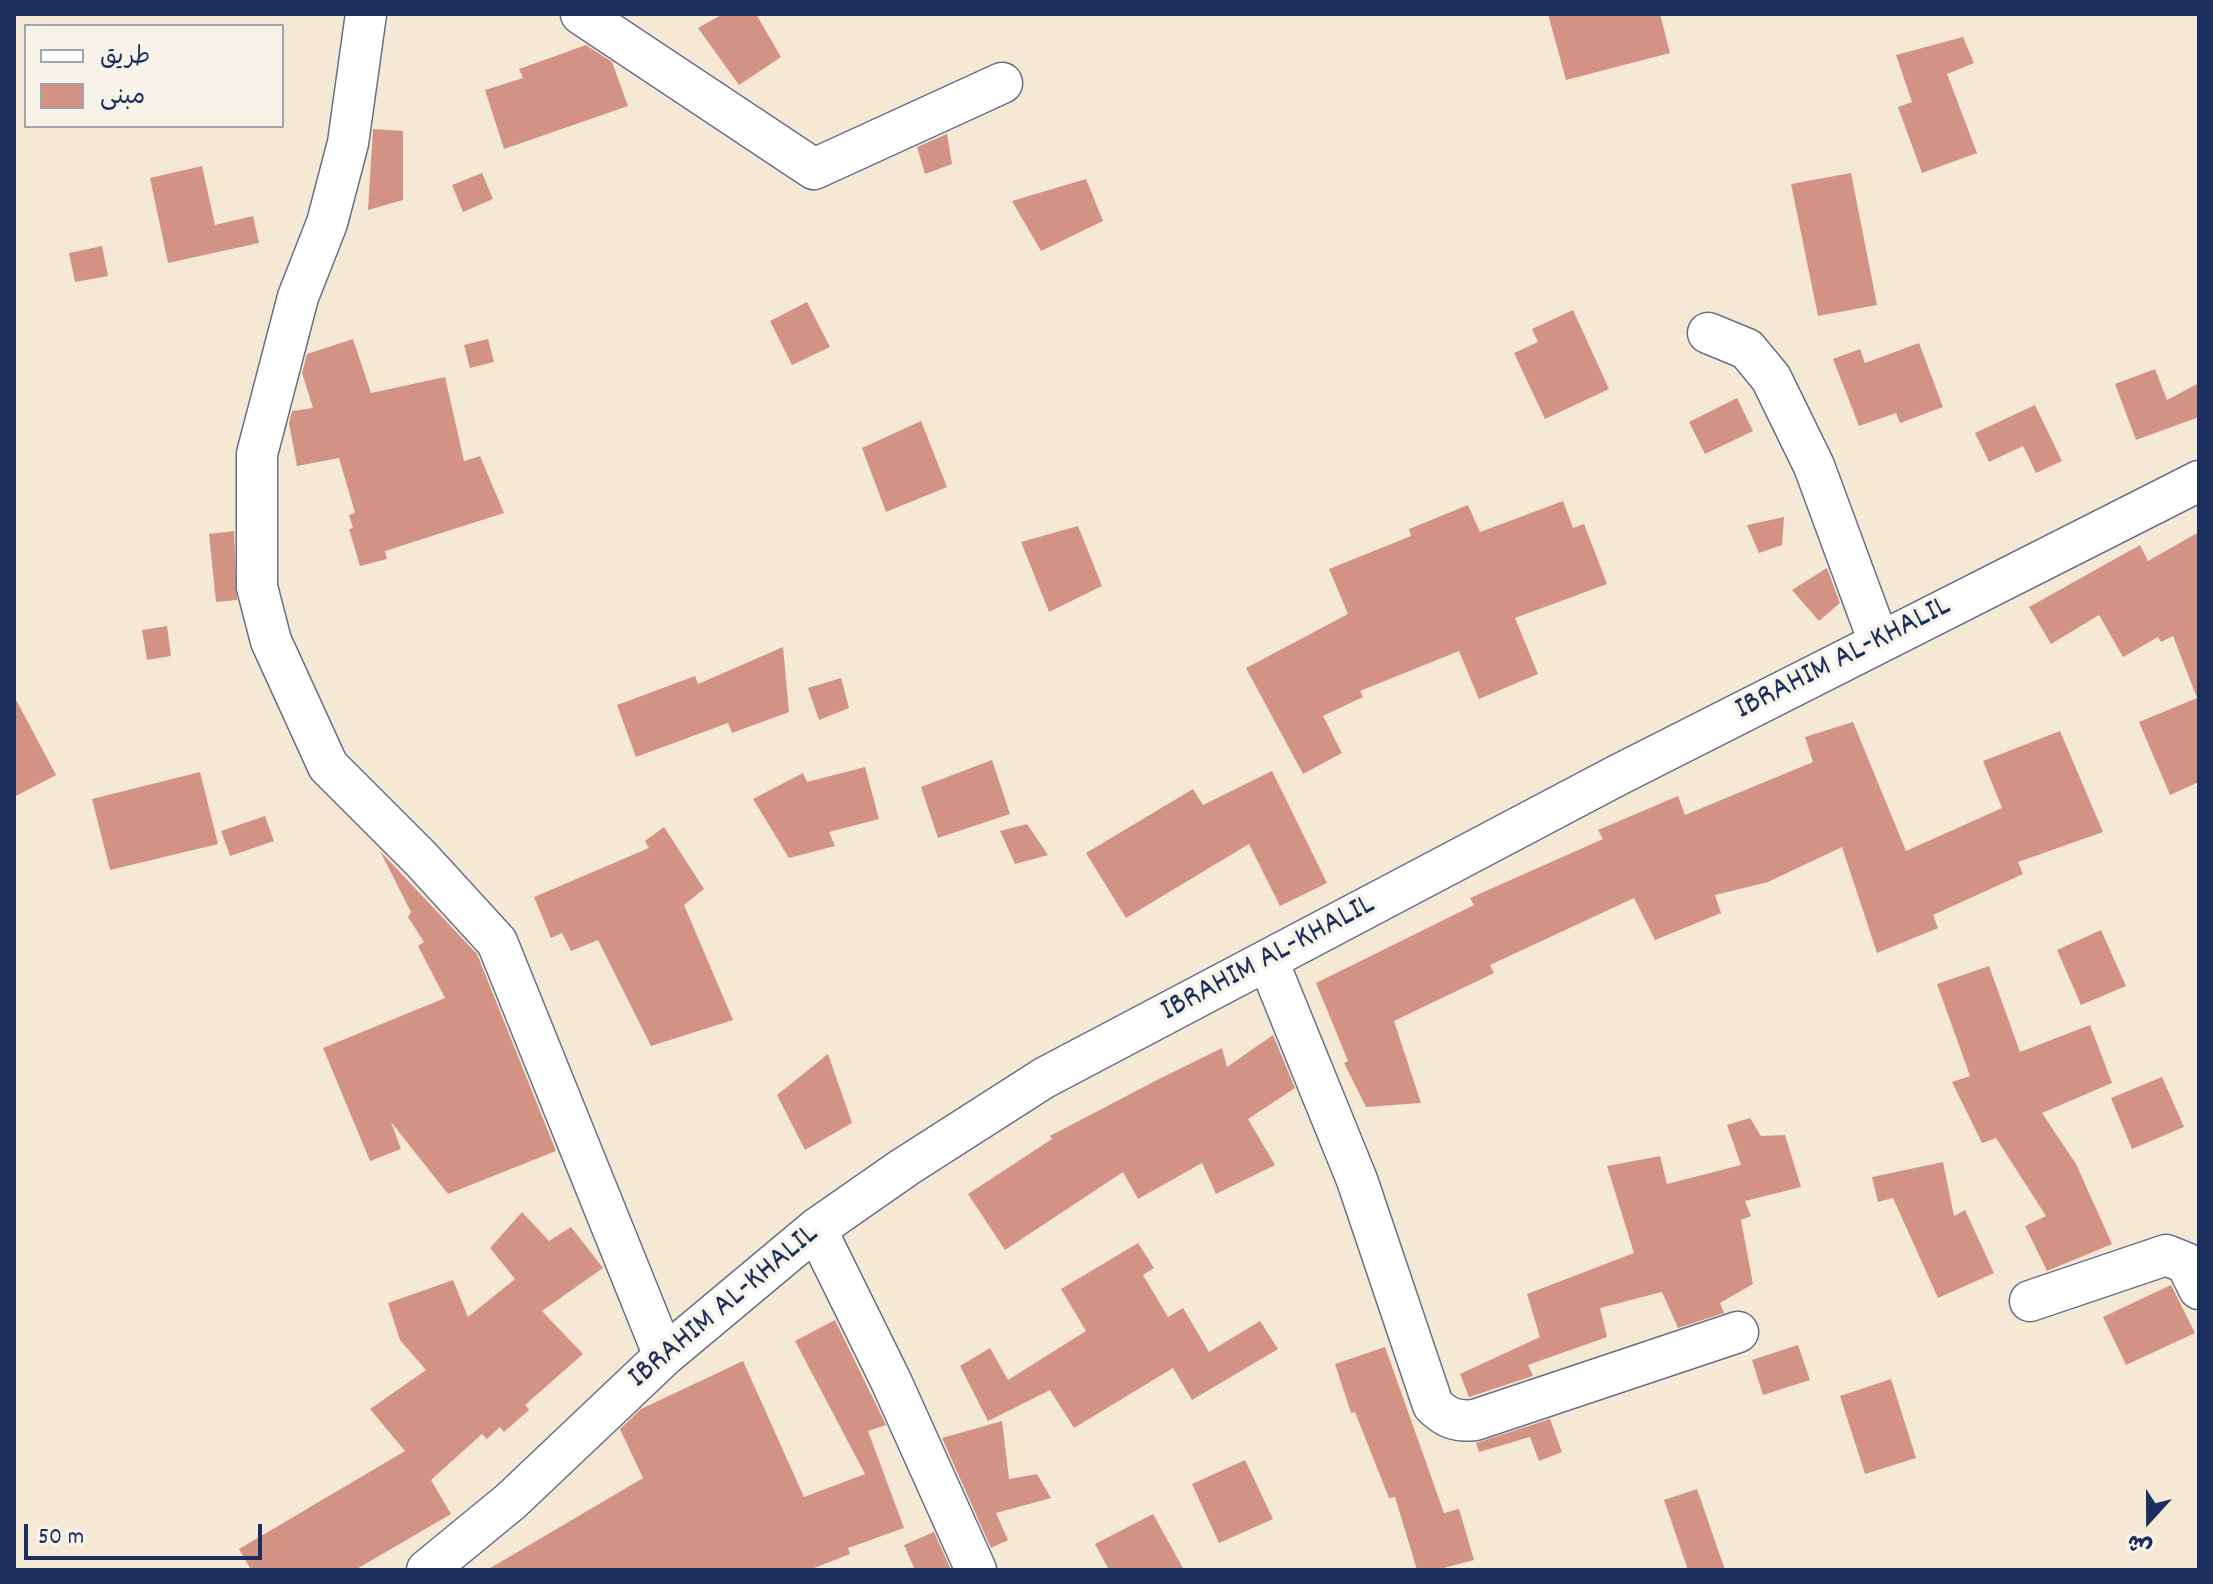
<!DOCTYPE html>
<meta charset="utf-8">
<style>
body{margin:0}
#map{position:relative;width:2213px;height:1584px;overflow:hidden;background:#f5e8d4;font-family:Dekko,"Playpen Sans Arabic",sans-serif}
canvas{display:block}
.frame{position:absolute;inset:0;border:16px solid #1b2f5e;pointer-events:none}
.legend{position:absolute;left:24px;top:24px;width:260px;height:104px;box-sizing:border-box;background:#f7f3e8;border:2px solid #9fa5b1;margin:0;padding:10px 14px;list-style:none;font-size:24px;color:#1b2f5e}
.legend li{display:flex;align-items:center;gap:16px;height:40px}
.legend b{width:40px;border:2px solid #9fa5b1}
.north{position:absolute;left:2109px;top:1480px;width:80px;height:80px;-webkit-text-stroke:6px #f7f3e8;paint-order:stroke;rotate:201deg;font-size:22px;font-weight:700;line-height:32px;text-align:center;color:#1b2f5e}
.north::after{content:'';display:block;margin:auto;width:28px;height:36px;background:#1b2f5e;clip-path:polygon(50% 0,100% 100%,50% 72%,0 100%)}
.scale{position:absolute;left:24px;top:1524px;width:238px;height:36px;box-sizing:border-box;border:4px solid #1b2f5e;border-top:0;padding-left:10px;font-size:24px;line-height:28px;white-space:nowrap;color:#1b2f5e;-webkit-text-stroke:6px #f7f3e8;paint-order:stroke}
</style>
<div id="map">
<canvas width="2213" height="1584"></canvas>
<div class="frame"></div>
<ul class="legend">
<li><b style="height:10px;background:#fff"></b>طريق</li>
<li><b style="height:22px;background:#d29385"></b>مبنى</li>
</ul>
<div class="north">ش</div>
<div class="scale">50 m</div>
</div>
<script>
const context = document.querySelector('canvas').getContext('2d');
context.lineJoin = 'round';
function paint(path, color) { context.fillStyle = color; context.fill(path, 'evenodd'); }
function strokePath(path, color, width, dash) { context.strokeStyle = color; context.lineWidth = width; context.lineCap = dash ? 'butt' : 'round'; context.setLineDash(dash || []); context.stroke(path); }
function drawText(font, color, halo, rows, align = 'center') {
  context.font = font + ' Dekko,sans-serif'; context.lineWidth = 7; context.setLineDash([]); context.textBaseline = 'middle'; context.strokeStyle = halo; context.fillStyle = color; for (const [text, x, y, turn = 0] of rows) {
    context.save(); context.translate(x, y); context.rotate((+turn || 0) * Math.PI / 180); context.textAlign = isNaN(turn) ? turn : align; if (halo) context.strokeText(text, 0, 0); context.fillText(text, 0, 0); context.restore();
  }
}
const building = new Path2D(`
 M 723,14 L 756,14 L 781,57 L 739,85 L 698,28 Z
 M 1548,14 L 1660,14 L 1670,53 L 1566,80 Z
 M 1963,37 L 1974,63 L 1947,74 L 1977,153 L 1922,173 L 1898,107 L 1912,102 L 1896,55 Z
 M 586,45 L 612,62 L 628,106 L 504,149 L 485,90 L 523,78 L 519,69 Z
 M 373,129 L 403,131 L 403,200 L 368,210 Z
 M 947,134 L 952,164 L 925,174 L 917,147 Z
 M 202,166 L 215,225 L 253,216 L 259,243 L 168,263 L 150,178 Z
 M 482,173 L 493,199 L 463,212 L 452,185 Z
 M 1851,173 L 1877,305 L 1818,316 L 1791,184 Z
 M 1086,179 L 1103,221 L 1041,251 L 1012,201 Z
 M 102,246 L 108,276 L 75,282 L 69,253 Z
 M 807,302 L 830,347 L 792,365 L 770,321 Z
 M 1573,310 L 1609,389 L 1545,419 L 1514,353 L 1538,342 L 1532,329 Z
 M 353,339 L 371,393 L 445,377 L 464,461 L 480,456 L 504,513 L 385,551 L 387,559 L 360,566 L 349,529 L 353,528 L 349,515 L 355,513 L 339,458 L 297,466 L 289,423 L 292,411 L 313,408 L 302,373 L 307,354 Z
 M 488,339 L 494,362 L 470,368 L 464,345 Z
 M 1919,343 L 1943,407 L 1900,423 L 1896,413 L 1859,426 L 1833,359 L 1860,349 L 1865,363 Z
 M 2155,369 L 2167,400 L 2199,383 L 2199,417 L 2136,440 L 2115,384 Z
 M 1737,398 L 1753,431 L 1705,454 L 1689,422 Z
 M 2035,405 L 2062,461 L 2036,473 L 2023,446 L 1989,462 L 1975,433 Z
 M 921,421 L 947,487 L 886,512 L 862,448 Z
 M 1563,501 L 1573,528 L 1584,524 L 1607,584 L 1515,618 L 1538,674 L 1479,699 L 1459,651 L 1360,691 L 1363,697 L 1323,716 L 1342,753 L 1303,774 L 1246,668 L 1348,614 L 1329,569 L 1411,536 L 1409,529 L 1468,505 L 1480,532 Z
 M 1784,517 L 1782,545 L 1759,553 L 1747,525 Z
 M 1078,526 L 1102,586 L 1049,612 L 1021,542 Z
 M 234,531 L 237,600 L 216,602 L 209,534 Z
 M 2199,532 L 2199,782 L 2170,795 L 2139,722 L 2197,698 L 2173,636 L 2161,642 L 2158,637 L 2123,657 L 2099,615 L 2051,644 L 2029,607 L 2140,545 L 2148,561 Z
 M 1827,568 L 1840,603 L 1819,621 L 1792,590 Z
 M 167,626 L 171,656 L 147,660 L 142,630 Z
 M 783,647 L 789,712 L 732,733 L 728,723 L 636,757 L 617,705 L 695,676 L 698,684 Z
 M 841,678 L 849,708 L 819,720 L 808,688 Z
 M 14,696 L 56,775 L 14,797 Z
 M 1853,722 L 1906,851 L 2002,808 L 1983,761 L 2060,731 L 2103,832 L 2018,862 L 2023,874 L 1933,915 L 1938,928 L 1877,953 L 1842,847 L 1768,882 L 1715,895 L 1721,913 L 1655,940 L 1634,898 L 1490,965 L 1494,973 L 1394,1021 L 1421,1103 L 1366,1107 L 1344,1063 L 1348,1061 L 1316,983 L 1474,905 L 1470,898 L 1603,839 L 1598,830 L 1678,796 L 1685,815 L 1813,762 L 1805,737 Z
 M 992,760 L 1010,814 L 938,838 L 921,787 Z
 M 865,767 L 879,819 L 829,832 L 835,846 L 789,858 L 753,799 L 803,773 L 807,782 Z
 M 1272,771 L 1327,883 L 1280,906 L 1249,844 L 1126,918 L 1086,853 L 1193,789 L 1203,805 Z
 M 200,772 L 218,844 L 110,870 L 92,799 Z
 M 265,816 L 274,841 L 230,856 L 221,831 Z
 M 1027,824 L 1048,855 L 1015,864 L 1000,831 Z
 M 664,827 L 704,889 L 684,905 L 733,1020 L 651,1046 L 598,940 L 571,951 L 562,933 L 551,938 L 534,897 L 649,848 L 645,841 Z
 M 380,851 L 477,954 L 556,1151 L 448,1194 L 391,1122 L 401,1149 L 370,1161 L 323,1048 L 445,998 L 418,946 L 424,942 L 408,917 L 411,912 Z
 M 2101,930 L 2126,986 L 2081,1005 L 2057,950 Z
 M 1989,966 L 2020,1052 L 2090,1025 L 2112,1083 L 2042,1113 L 2076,1164 L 2112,1244 L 2047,1271 L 2025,1226 L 2046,1216 L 1996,1138 L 1982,1143 L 1952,1082 L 1970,1076 L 1937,984 Z
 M 1273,1035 L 1295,1088 L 1248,1119 L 1275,1165 L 1216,1194 L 1202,1163 L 1138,1199 L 1123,1172 L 1005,1250 L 968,1194 L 1052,1139 L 1050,1136 L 1157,1080 L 1222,1048 L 1227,1067 Z
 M 828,1054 L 852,1123 L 805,1150 L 777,1095 Z
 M 2162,1077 L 2184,1127 L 2132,1149 L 2111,1098 Z
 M 1750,1118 L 1761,1136 L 1785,1135 L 1801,1187 L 1745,1201 L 1751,1216 L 1741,1220 L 1753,1284 L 1720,1303 L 1724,1313 L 1678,1328 L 1662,1292 L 1600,1308 L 1607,1337 L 1528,1365 L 1533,1376 L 1469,1397 L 1460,1374 L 1540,1337 L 1527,1294 L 1634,1253 L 1607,1166 L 1660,1156 L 1667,1184 L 1741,1165 L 1727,1125 Z
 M 1943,1162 L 1954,1216 L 1965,1210 L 1994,1273 L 1938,1298 L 1893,1198 L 1878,1202 L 1872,1177 Z
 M 522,1212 L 549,1241 L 571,1227 L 603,1268 L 542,1311 L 583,1354 L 525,1405 L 529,1410 L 504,1432 L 500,1427 L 487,1439 L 482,1434 L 431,1480 L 451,1514 L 355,1570 L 251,1570 L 239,1549 L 405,1451 L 370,1409 L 426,1370 L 400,1340 L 388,1303 L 453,1280 L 468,1317 L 515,1279 L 490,1248 Z
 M 1138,1243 L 1154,1268 L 1143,1275 L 1168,1317 L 1183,1308 L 1209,1352 L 1260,1321 L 1278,1349 L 1192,1400 L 1173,1368 L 1074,1428 L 1050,1390 L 988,1421 L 960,1366 L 990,1348 L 1008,1380 L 1086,1331 L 1061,1289 Z
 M 2171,1285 L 2195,1333 L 2126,1365 L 2103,1317 Z
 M 835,1320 L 886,1425 L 868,1431 L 904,1528 L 848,1548 L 850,1554 L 809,1570 L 487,1570 L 643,1478 L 620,1429 L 641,1409 L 743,1361 L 804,1497 L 865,1474 L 795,1341 Z
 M 1798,1345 L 1810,1380 L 1763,1395 L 1752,1360 Z
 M 1385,1347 L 1444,1513 L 1459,1509 L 1474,1560 L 1436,1570 L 1417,1570 L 1395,1497 L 1389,1498 L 1355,1412 L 1351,1413 L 1335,1364 Z
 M 1891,1379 L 1916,1458 L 1865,1474 L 1840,1396 Z
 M 1550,1419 L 1562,1452 L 1539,1461 L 1530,1437 L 1479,1452 L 1476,1443 Z
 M 1002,1421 L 1009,1479 L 1037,1474 L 1051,1498 L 996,1513 L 1008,1540 L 991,1548 L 942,1438 Z
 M 1245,1460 L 1273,1519 L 1219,1543 L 1192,1484 Z
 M 1697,1489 L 1725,1570 L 1688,1570 L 1664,1500 Z
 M 1153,1514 L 1184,1570 L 1109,1570 L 1095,1544 Z
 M 934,1532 L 951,1570 L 915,1570 L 904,1545 Z`);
const minor = new Path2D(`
 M 366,14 L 348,143 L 327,223 L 298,297 L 257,454 L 257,587 L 271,641 L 328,766 L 422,860 L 497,942 L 664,1356
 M 581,14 L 814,169 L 1002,83
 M 1708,333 L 1747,349 L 1771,378 L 1814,466 L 1879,642
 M 1268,961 L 1357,1180 L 1433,1405 C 1446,1418 1456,1422 1475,1420 L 1738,1332
 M 816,1229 L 891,1381 L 976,1570
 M 2030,1301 L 2166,1255 L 2186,1263 L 2199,1289
 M 427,1570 L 511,1501 L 664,1356 L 816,1229 L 905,1167 L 1044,1078 L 1618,775 L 2199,481`);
const streetNames = [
 ["IBRAHIM AL-KHALIL",1844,660,-27],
 ["IBRAHIM AL-KHALIL",1269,960,-28],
 ["IBRAHIM AL-KHALIL",725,1308,-40]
];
paint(building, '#d29385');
strokePath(minor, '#677087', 43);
strokePath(minor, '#fff', 40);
drawText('32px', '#1b2f5e', '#f7f3e8', streetNames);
</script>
